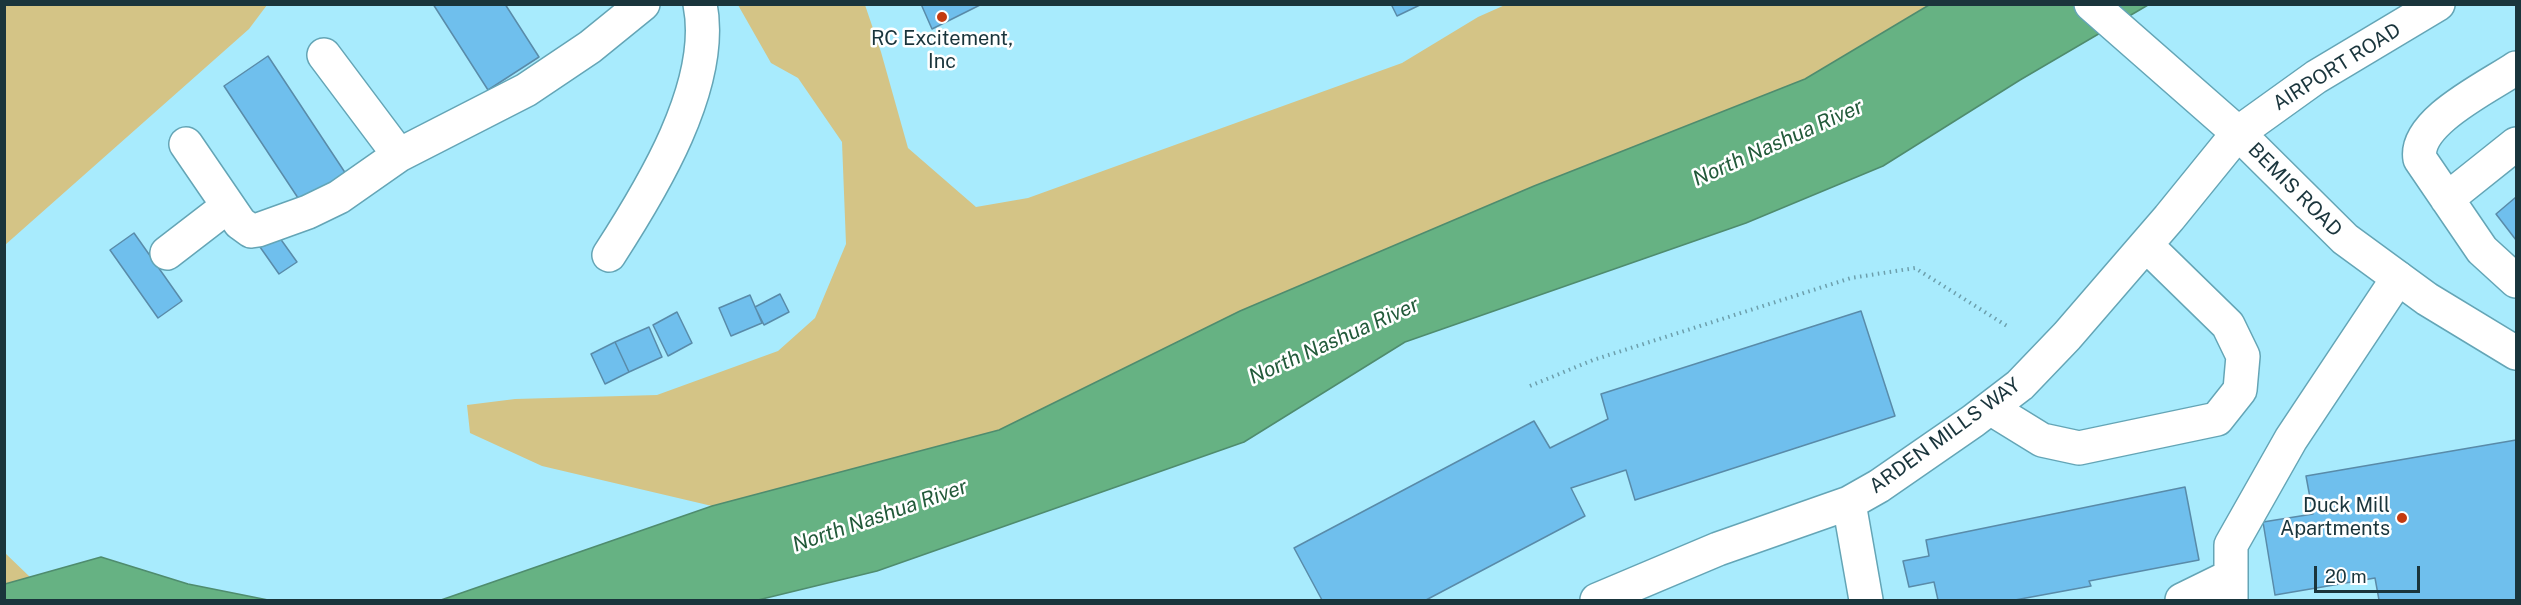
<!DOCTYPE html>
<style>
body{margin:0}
#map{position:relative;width:2521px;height:605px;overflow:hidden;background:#a8ebfd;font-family:"Public Sans",sans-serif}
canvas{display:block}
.frame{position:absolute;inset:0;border:6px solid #1a353c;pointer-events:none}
.scale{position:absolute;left:2314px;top:566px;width:106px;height:27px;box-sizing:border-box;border:3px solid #1a353c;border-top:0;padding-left:8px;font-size:18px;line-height:21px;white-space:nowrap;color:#1a353c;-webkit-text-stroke:4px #fff;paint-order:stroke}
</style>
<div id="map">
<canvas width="2521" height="605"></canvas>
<div class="frame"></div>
<div class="scale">20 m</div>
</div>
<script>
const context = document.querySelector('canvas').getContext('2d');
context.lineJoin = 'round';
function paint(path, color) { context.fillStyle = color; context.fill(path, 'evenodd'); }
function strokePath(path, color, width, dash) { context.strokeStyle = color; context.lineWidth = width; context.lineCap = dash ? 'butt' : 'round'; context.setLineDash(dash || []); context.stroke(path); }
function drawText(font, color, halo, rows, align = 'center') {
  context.font = font + ' "Public Sans",sans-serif'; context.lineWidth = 5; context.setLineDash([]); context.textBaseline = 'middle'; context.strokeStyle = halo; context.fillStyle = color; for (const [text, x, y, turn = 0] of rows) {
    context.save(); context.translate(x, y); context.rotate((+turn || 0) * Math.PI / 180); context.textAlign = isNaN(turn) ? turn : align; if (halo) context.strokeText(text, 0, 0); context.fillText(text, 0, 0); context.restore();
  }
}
const green = new Path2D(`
 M 5,4 L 267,4 L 267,5 L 249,29 L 5,245 Z
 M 738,5 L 865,5 L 881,52 L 908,148 L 976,207 L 1028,198 L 1402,63 L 1478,17 L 1505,5 L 1929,5 L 1805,79 L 1534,186 L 1240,311 L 999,430 L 712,506 L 542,466 L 470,433 L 467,405 L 515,399 L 657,395 L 778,351 L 815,318 L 846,244 L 842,142 L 798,78 L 771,63 Z
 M 5,553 L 30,577 L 5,584 Z`);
const water = new Path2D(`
 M 1929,5 L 2148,5 L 2020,80 L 1883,166 L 1746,223 L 1405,342 L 1244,442 L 877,571 L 758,600 L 441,600 L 712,506 L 999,430 L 1240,311 L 1534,186 L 1805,79 Z
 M 101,557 L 188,584 L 268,600 L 5,600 L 5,584 Z`);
const building = new Path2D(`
 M 433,4 L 505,4 L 539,57 L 488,90 Z
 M 921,4 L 982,4 L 932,29 Z
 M 1391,4 L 1422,4 L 1397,16 Z
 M 268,56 L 346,174 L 302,204 L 224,86 Z
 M 2516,197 L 2516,240 L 2496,214 Z
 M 134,233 L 182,301 L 158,318 L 110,250 Z
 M 277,234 L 297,262 L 279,274 L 260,247 Z
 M 780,294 L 789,312 L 764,325 L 755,307 Z
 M 750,295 L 762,323 L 731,336 L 719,308 Z
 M 1861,311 L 1895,416 L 1635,500 L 1626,470 L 1571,488 L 1585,516 L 1426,600 L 1322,600 L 1294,548 L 1534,421 L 1550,448 L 1608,419 L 1601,394 Z
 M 677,312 L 692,343 L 668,356 L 653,325 Z
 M 649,327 L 662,357 L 629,372 L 615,342 Z
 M 615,342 L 629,372 L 605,384 L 591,354 Z
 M 2516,440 L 2516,600 L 2379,600 L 2375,578 L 2275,595 L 2263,522 L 2313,514 L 2306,476 Z
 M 2185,487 L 2199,560 L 2089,581 L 2091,586 L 2015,600 L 1938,600 L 1934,582 L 1909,587 L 1903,561 L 1929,556 L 1926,540 Z`);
const path = new Path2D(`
 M 1530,386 L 1593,360 L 1851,278 L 1915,268 L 2007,326`);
const minor = new Path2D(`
 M 324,55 L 399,155
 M 2516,68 C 2490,86 2413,122 2420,159 L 2482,250 L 2516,281
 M 186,144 L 240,223 L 251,231 L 258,230 L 308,212 L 339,197 L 399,155 L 526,90 L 590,47 L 643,4
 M 2447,199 L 2516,144
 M 167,253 L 228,206
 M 609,255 C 651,190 716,85 700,4
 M 1990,408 L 2042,440 L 2079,448 L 2217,419 L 2240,390 L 2243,356 L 2228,325 L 2146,245
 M 1849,503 L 1866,600
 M 1597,600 L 1718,549 L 1849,503 L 1879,486 L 1973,421 L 2020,385 L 2067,336 L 2169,218 L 2238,133
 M 2182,600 L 2231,576
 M 2231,600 L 2231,545 L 2291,439 L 2398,278`);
const major = new Path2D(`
 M 2091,4 L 2238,133 L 2345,239 L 2427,299 L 2516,353
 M 2238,133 L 2316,77 L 2438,4`);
const markers = [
 [942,17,6,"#c33a11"],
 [2402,518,6,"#c33a11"]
];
const poiNames = [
 ["RC Excitement,",942,39],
 ["Inc",942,62],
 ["Duck Mill",2390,506,"right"],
 ["Apartments",2390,529,"right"]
];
const streetNames = [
 ["AIRPORT ROAD",2337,67,-32],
 ["BEMIS ROAD",2295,190,45],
 ["ARDEN MILLS WAY",1945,436,-36]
];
const waterNames = [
 ["North Nashua River",1778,143,-24],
 ["North Nashua River",1334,341,-24],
 ["North Nashua River",880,516,-19]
];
paint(green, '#d4c486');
paint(water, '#66b283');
strokePath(water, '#4f8c6e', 1.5);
paint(building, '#6fbfed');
strokePath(building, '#598ba9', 1.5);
strokePath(minor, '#64a5b6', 36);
strokePath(major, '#64a5b6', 36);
strokePath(path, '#6d9fac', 4, [1.5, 4.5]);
strokePath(minor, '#fff', 33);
strokePath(major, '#fff', 33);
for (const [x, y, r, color] of markers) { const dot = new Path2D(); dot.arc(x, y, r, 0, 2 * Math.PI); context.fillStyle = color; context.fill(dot); strokePath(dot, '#fff', 2); }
drawText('20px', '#1a353c', '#fff', poiNames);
drawText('20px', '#1a353c', '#fff', streetNames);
drawText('italic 21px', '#225a3a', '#fff', waterNames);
</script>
